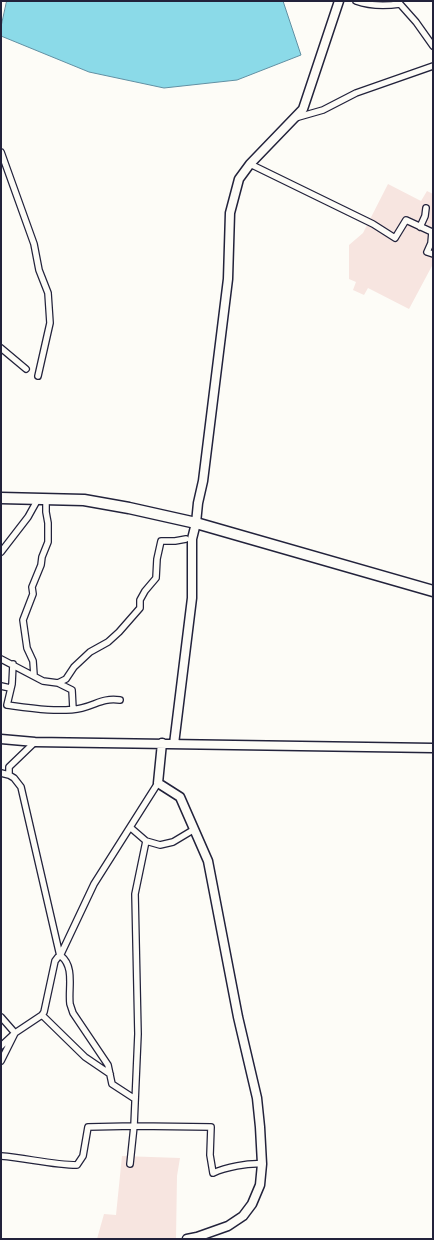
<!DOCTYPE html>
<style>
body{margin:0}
#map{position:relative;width:434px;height:1240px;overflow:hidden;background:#fdfcf7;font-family:"Indie Flower",sans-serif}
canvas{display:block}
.frame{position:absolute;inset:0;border:2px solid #22223b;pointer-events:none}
</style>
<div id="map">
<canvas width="434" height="1240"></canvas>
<div class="frame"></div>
</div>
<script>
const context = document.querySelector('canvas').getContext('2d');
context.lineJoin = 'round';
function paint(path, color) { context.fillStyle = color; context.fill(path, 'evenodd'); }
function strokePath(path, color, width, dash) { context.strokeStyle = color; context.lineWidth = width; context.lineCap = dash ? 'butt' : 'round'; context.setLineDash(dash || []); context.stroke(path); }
const built = new Path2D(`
 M 388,184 L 421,201 L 427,191 L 433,194 L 433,264 L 409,309 L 368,288 L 364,295 L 353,290 L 356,282 L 349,279 L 349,245 L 363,233 Z
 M 122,1156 L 180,1158 L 177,1176 L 176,1239 L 97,1239 L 104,1214 L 116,1215 Z`);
const water = new Path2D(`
 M 7,1 L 283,1 L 301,55 L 237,80 L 164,88 L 89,72 L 1,36 L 1,27 Z`);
const street = new Path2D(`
 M 356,1 C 370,6 386,6 400,4 L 416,22 L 433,46
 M 295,118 L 323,110 L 356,93 L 433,66
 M 1,152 L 34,244 L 39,270 L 48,293 L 50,323 L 38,376
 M 250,164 L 373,224 L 395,238 L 406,220 L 432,232 L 431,243 L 427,252 L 433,254
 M 420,227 L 425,216 L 426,208
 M 1,348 L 26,369
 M 1,552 L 28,517 L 38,499
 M 1,659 L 43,681 L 58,683 L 72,690 L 73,709
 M 13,664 L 12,684 L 7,705 C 29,708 60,713 82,708 C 98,704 102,698 120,700
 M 34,675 L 33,661 L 27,648 L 23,620 L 33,594 L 32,587 L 41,565 L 42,557 L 48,542 L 48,523 L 46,512 L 46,499
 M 58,683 L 66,679 L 74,667 L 90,652 L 108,642 L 119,632 L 140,608 L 140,600 L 145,591 L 156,578 L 157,559 L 161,541 L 175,541 L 186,539
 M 1,686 L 10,688
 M 35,742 L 9,767 L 9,775 L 14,778 L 21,787 L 60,956
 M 1,773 L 9,775
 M 146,841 L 160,845 L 173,842 L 193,830
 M 60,956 L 94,884 L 158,783
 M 42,1015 L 85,1057 L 110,1074
 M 1,1017 L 15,1033 L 1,1046
 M 1,1061 L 15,1033 L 42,1015 L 44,1012 L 55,961 L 58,957 L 61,956 C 75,967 68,989 70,1004 C 71,1007 72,1010 73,1013 L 108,1065 L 112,1084 L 135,1099
 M 1,1156 C 27,1158 52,1165 77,1165 L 83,1156 L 88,1127 L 134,1126 L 211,1127 L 210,1155 L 213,1173 C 226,1167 248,1163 262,1164
 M 130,1164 L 134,1126 L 138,1034 L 135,894 L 146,841 L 131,828`);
const secondary = new Path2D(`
 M 1,739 L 35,742 L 433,748
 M 162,743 L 158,783 L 180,797 L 208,861 L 238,1017 L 257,1098 L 260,1127 L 262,1164 L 260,1185 L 252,1204 L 243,1216 L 228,1226 L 197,1237 L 187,1239
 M 174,744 L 192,598 L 192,539 L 196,523 L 198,503 L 203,481 L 228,279 L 230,213 L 239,179 L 250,164 L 303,109 L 339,1`);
const highway = new Path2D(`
 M 1,498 L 84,500 L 129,508 L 196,523 L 433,591`);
paint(built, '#f7e5e0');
paint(water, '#8bdae8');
strokePath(water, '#6190a3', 1);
strokePath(street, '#22223b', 8);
strokePath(secondary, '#22223b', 11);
strokePath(highway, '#22223b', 13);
strokePath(street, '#fdfcf7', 5.5);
strokePath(secondary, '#fdfcf7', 8);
strokePath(highway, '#fdfcf7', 10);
</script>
